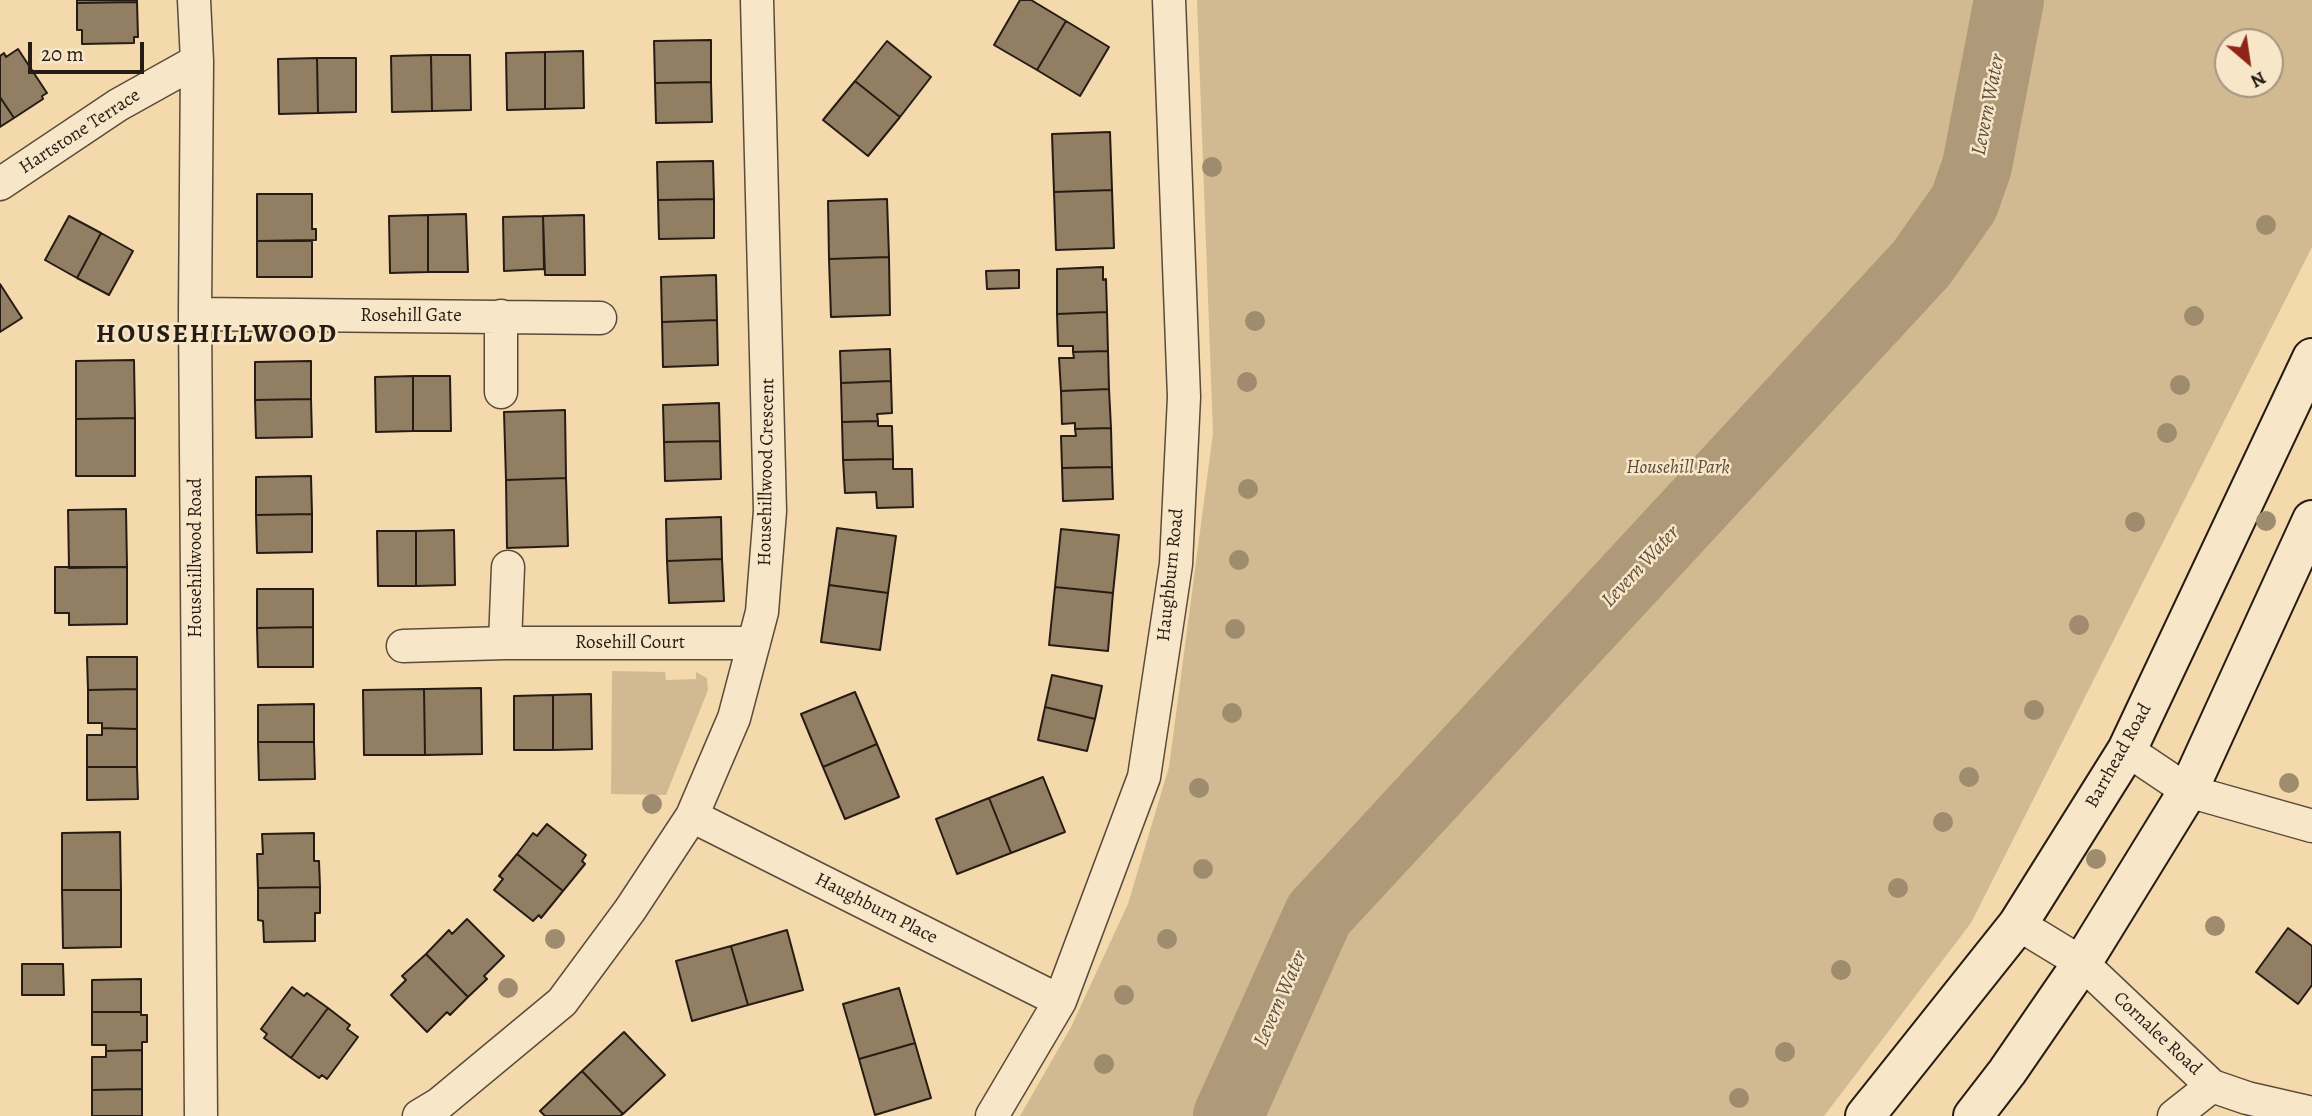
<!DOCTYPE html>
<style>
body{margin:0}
#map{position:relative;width:2312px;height:1116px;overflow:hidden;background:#f4d9ac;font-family:Alegreya,serif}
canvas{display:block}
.north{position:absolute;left:2214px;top:28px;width:70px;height:70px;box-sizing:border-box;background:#f8e6c9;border:2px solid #a49581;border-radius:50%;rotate:151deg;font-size:19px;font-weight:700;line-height:28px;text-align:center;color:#261c14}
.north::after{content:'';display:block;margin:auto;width:24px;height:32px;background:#8f2418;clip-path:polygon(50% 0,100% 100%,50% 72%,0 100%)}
.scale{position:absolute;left:28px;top:42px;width:116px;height:32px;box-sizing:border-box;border:4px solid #261c14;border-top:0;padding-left:9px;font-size:21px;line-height:24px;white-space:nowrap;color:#261c14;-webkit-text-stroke:5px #f8e6c9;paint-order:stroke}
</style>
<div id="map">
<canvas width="2312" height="1116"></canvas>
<div class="north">N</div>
<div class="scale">20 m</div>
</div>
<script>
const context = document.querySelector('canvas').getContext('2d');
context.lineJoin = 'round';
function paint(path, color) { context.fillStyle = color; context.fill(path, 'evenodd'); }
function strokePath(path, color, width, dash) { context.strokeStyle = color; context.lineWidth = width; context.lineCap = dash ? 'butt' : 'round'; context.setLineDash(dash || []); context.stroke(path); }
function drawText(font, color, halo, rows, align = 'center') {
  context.font = font + ' Alegreya,serif'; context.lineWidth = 5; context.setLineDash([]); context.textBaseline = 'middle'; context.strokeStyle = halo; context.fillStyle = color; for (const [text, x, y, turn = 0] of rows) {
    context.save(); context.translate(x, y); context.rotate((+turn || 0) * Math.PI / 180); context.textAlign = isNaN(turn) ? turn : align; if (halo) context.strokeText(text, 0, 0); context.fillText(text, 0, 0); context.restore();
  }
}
const green = new Path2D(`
 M 1197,0 L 2312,0 L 2312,247 L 1971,923 L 1824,1116 L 1020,1116 L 1071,1027 L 1128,904 L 1169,767 L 1213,433 ZM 2228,42 L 2270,42 L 2270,84 L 2228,84 Z
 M 612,671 L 665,672 L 666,680 L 696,679 L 696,672 L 707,678 L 708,690 L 666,795 L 611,794 Z`);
const river = new Path2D(`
 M 1228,1116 L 1319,914 L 1921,264 L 1964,203 L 1977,166 L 2009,0`);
const building = new Path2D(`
 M 77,0 L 137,0 L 137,2 L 77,3 Z
 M 1020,0 L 1031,0 L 1066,21 L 1037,70 L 994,45 Z
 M 137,2 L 138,37 L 134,37 L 134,43 L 82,44 L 82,30 L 77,30 L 77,3 Z
 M 1066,21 L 1109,47 L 1080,96 L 1037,70 Z
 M 711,40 L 711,82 L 655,83 L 654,41 Z
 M 887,41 L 931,77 L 900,117 L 855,81 Z
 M 18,49 L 47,93 L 42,96 L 43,99 L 14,118 L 0,97 L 0,56 L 4,53 L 6,57 Z
 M 583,51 L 584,108 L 545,109 L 545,52 Z
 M 545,52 L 545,109 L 507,110 L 506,53 Z
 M 431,55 L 432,111 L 392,112 L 391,56 Z
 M 431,55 L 470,55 L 471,110 L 432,111 Z
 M 317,58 L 318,113 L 279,114 L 278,59 Z
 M 317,58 L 356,58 L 356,112 L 318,113 Z
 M 855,81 L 900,117 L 868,156 L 823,120 Z
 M 711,82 L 712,122 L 656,123 L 655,83 Z
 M 0,97 L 14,118 L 0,127 Z
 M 1110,132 L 1112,190 L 1054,192 L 1052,134 Z
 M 713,161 L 714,199 L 658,200 L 657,162 Z
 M 1112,190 L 1114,248 L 1056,250 L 1054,192 Z
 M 257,194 L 312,194 L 312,229 L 316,229 L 316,240 L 257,241 Z
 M 714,199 L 714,238 L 659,239 L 658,200 Z
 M 887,199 L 889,257 L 829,259 L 828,201 Z
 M 466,214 L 468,272 L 428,272 L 428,215 Z
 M 428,215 L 428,272 L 390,273 L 389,216 Z
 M 584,215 L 585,275 L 545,275 L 543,216 Z
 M 69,216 L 101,233 L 77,278 L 45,260 Z
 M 543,216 L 544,269 L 504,271 L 503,217 Z
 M 101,233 L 133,251 L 109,295 L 77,278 Z
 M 257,241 L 312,241 L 312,277 L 257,277 Z
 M 889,257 L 890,315 L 831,317 L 829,259 Z
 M 1103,267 L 1103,280 L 1106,279 L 1107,312 L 1057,314 L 1057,269 Z
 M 1019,270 L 1019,288 L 987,289 L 986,271 Z
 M 716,275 L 717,320 L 662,322 L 661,277 Z
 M 0,284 L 22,318 L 0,332 Z
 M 1107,312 L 1108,351 L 1073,352 L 1073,346 L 1058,346 L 1057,314 Z
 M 717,320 L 718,365 L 663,367 L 662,322 Z
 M 890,349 L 891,381 L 841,383 L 840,351 Z
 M 1108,351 L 1109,389 L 1061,391 L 1059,358 L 1074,358 L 1073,352 Z
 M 134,360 L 135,418 L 76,419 L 76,361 Z
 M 311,361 L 311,399 L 255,400 L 255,362 Z
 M 413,376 L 413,431 L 376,432 L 375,377 Z
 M 413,376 L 450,376 L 451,431 L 413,431 Z
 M 891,381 L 892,413 L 877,414 L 878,421 L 842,422 L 841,383 Z
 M 1109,389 L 1111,428 L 1075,429 L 1075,423 L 1062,424 L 1061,391 Z
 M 311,399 L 312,437 L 256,438 L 255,400 Z
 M 719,403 L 720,441 L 664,442 L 663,405 Z
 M 565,410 L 566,478 L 506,480 L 504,412 Z
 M 135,418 L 135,476 L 76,476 L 76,419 Z
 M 878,421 L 878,426 L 892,426 L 893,459 L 843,460 L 842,422 Z
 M 1111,428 L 1112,467 L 1062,468 L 1061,436 L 1076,436 L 1075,429 Z
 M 720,441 L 721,479 L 665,481 L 664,442 Z
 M 893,459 L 893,469 L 912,469 L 913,507 L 877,508 L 876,492 L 845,493 L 843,460 Z
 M 1112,467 L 1113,499 L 1063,501 L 1062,468 Z
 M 311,476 L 312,514 L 256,515 L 256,477 Z
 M 566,478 L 568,546 L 507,548 L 506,480 Z
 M 126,509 L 127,567 L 69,568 L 68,510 Z
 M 312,514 L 312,552 L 257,553 L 256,515 Z
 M 721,517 L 722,559 L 667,561 L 666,519 Z
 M 837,528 L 896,536 L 888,593 L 829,585 Z
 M 1061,529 L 1119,535 L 1113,593 L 1055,587 Z
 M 454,530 L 455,585 L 416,586 L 416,531 Z
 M 377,531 L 416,531 L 416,586 L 378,586 Z
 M 722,559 L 724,601 L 669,603 L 667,561 Z
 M 55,567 L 127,567 L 127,624 L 69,625 L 69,613 L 55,613 Z
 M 829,585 L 888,593 L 880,650 L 821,642 Z
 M 1055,587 L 1113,593 L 1108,651 L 1049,645 Z
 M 257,589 L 313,589 L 313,627 L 257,628 Z
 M 313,627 L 313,667 L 258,667 L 257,628 Z
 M 87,657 L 137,657 L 137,689 L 88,690 Z
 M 1052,675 L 1102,686 L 1095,719 L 1045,707 Z
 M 481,688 L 482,754 L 425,755 L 424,689 Z
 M 137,689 L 137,729 L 102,728 L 102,723 L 88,723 L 88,690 Z
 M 424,689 L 425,755 L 364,755 L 363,690 Z
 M 855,692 L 877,744 L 823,767 L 801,714 Z
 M 591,694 L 592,749 L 553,750 L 553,695 Z
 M 553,695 L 553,750 L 514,750 L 514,696 Z
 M 314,704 L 314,742 L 258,742 L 258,705 Z
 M 1045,707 L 1095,719 L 1087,751 L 1038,740 Z
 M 102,728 L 137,729 L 137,767 L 87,767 L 87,735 L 102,735 Z
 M 258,742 L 314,742 L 315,779 L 259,780 Z
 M 877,744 L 899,797 L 845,819 L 823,767 Z
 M 87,767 L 137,767 L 138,799 L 87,800 Z
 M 1043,777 L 1065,832 L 1011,853 L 989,798 Z
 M 989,798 L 1011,853 L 957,874 L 936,819 Z
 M 547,824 L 586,855 L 582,861 L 585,864 L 563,891 L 517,854 L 533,833 L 537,836 Z
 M 120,832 L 121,890 L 62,890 L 62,833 Z
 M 314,833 L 314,861 L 319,861 L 320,887 L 258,888 L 257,854 L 263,854 L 262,834 Z
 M 517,854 L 563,891 L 541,918 L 539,915 L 533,921 L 494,890 L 503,879 L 499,876 Z
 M 320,887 L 320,913 L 315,913 L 315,941 L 264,942 L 263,921 L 258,920 L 258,888 Z
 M 62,890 L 121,890 L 121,947 L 63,948 Z
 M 467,919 L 504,956 L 484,976 L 487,979 L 468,997 L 426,954 L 449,930 L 452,934 Z
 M 2288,928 L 2312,946 L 2312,985 L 2298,1004 L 2256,972 Z
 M 787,930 L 803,990 L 748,1005 L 731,946 Z
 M 731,946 L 748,1005 L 692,1021 L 676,961 Z
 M 426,954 L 468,997 L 450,1015 L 447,1012 L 427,1032 L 391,995 L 406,980 L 402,976 Z
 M 22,964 L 63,964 L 64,995 L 22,995 Z
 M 141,979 L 141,1012 L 92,1012 L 92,980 Z
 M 292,987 L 304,996 L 307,993 L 328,1008 L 291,1058 L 264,1038 L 267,1034 L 261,1029 Z
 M 899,988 L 915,1043 L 859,1059 L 843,1004 Z
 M 328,1008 L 350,1025 L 347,1029 L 358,1037 L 327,1079 L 322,1075 L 319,1078 L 291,1058 Z
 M 92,1012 L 141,1012 L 141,1015 L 147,1015 L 147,1042 L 142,1042 L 142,1050 L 106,1051 L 106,1045 L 92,1045 Z
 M 624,1032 L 665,1075 L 623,1114 L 582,1071 Z
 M 915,1043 L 931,1098 L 875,1115 L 859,1059 Z
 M 142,1050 L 142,1089 L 92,1090 L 92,1057 L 106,1057 L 106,1051 Z
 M 582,1071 L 623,1114 L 620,1116 L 545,1116 L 540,1111 Z
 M 142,1089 L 142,1116 L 92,1116 L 92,1090 Z`);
const street = new Path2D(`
 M 194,0 L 197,61 L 195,314 L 201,1116
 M 0,184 L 118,105 L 197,61
 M 195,314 L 600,318
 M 501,392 L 501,316
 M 505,643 L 508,567
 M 403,646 L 505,643 L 754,643
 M 2127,750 L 2188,791 L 2312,826
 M 692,816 L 1060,1001
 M 2018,924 L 2082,963 L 2212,1086 L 2247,1098 L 2312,1113
 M 419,1116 L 439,1104 L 562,1002 L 630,910 L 692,816 L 734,718 L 762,612 L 770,511 L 757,0
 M 992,1116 L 1060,1001 L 1144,777 L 1176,564 L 1184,397 L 1169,0
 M 2174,1116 L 2212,1086`);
const secondary = new Path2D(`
 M 1865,1116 L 2018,924 L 2127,750 L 2312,358
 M 1973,1116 L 2007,1072 L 2082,963 L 2188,791 L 2312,520`);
const trees = [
 [1212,167],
 [2266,225],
 [2194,316],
 [1255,321],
 [1247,382],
 [2180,385],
 [2167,433],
 [1248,489],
 [2266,521],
 [2135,522],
 [1239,560],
 [2079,625],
 [1235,629],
 [2034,710],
 [1232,713],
 [1969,777],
 [2289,783],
 [1199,788],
 [652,804],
 [1943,822],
 [2096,859],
 [1203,869],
 [1898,888],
 [2215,926],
 [555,939],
 [1167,939],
 [1841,970],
 [508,988],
 [1124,995],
 [1785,1052],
 [1104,1064],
 [1739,1098]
];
const streetNames = [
 ["Hartstone Terrace",80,132,-33],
 ["Rosehill Gate",411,316],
 ["Househillwood Crescent",767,472,-89],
 ["Househillwood Road",196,558,-90],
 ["Haughburn Road",1171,575,-84],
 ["Rosehill Court",630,643],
 ["Barrhead Road",2119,756,-61],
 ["Haughburn Place",876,909,27],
 ["Cornalee Road",2157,1034,43]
];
const parkNames = [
 ["Househill Park",1678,468]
];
const waterNames = [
 ["Levern Water",1989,105,-79],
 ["Levern Water",1641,567,-47],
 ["Levern Water",1281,999,-66]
];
const districtNames = [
 ["HOUSEHILLWOOD",217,336]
];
paint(green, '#d1b992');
strokePath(river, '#ae9978', 70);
paint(building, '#917e63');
strokePath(building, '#261c14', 2);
strokePath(street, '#5a4b3a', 35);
strokePath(secondary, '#261c14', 42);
strokePath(street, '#f8e6c9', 32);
strokePath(secondary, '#f8e6c9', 38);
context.fillStyle = '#9f8b6d';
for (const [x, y] of trees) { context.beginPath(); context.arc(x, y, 10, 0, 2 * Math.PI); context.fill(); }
drawText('19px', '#261c14', '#f8e6c9', streetNames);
drawText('italic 19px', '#594b3a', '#f8e6c9', parkNames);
drawText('italic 21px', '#5c4e3c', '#f8e6c9', waterNames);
context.letterSpacing = '2px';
drawText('bold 26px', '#261c14', '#f8e6c9', districtNames);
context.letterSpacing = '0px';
</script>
